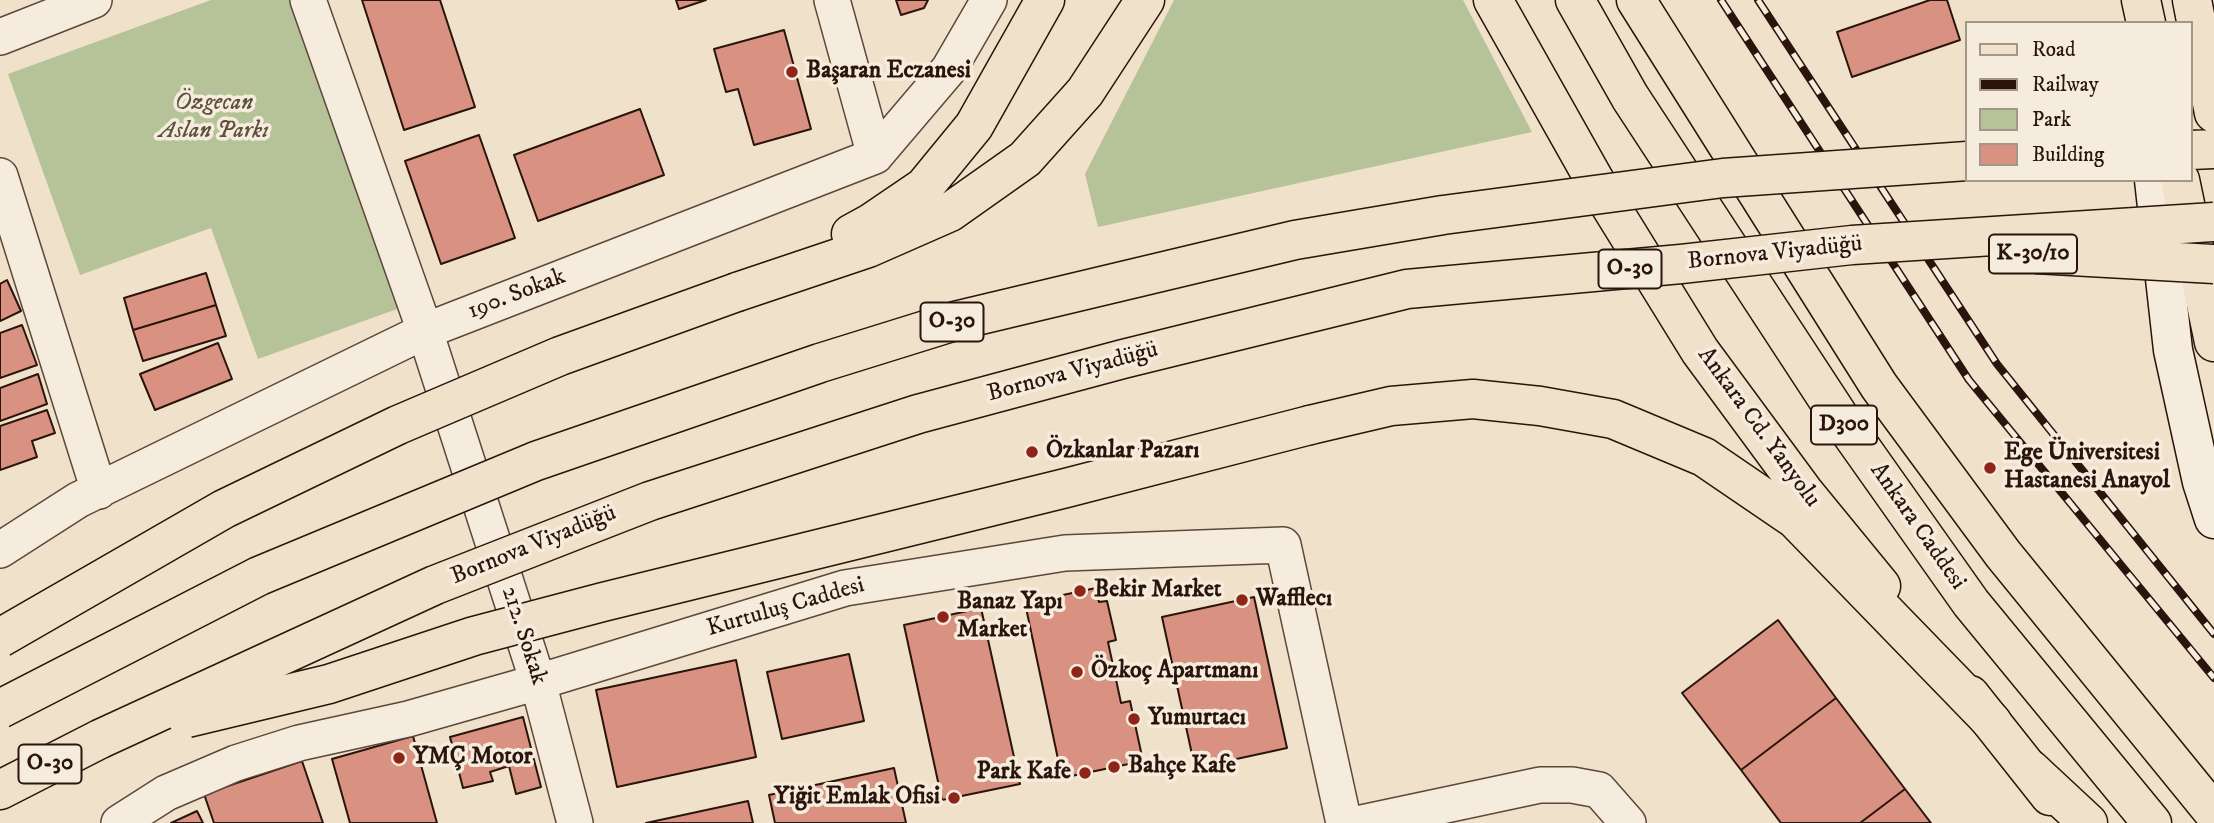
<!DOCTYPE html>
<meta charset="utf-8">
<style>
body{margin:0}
#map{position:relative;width:2214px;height:823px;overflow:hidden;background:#f0e1ca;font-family:"IM FELL DW Pica",serif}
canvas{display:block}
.legend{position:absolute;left:1965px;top:21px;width:228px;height:161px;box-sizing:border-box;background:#f5ecdd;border:2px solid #a49689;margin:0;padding:9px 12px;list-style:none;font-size:21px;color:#2a140b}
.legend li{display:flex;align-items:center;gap:14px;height:35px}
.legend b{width:35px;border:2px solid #a49689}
</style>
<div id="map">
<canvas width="2214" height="823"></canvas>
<ul class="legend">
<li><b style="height:9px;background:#f0e1ca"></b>Road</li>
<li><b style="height:9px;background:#2a140b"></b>Railway</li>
<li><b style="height:19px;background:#b6c399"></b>Park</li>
<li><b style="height:19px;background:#d99281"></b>Building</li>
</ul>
</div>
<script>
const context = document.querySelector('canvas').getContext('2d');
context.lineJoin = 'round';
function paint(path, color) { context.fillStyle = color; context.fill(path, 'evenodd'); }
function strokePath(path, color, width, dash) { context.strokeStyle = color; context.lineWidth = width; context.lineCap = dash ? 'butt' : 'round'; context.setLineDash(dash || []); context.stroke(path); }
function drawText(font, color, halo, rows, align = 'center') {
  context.font = font + ' "IM FELL DW Pica",serif'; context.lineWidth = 7; context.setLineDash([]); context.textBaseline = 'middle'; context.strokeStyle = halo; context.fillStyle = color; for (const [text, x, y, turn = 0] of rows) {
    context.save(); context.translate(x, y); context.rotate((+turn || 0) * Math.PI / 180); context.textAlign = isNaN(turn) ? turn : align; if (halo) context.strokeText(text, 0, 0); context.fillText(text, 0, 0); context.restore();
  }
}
const green = new Path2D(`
 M 211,0 L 289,0 L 400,308 L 258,359 L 211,228 L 80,275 L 8,74 Z
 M 1174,0 L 1463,0 L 1532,132 L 1098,227 L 1085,174 Z`);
const building = new Path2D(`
 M 362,0 L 440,0 L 475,107 L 404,130 Z
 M 676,0 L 706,0 L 679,9 Z
 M 896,0 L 928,0 L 924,8 L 901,15 Z
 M 1930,0 L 1947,0 L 1960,40 L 1852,77 L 1837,32 Z
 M 784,30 L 811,129 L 754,145 L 738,89 L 726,92 L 714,49 Z
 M 640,109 L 664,175 L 538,221 L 514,155 Z
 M 479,135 L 515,238 L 441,264 L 405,161 Z
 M 206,273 L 216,305 L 133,330 L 124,298 Z
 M 7,280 L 21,311 L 0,321 L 0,284 Z
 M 216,305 L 226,336 L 143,361 L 133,330 Z
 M 22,325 L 37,365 L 0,378 L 0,333 Z
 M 218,343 L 232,379 L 155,410 L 140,374 Z
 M 38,374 L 47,404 L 0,421 L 0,388 Z
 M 47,410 L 55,433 L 32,441 L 37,457 L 0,470 L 0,426 Z
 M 1096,588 L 1099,602 L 1107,601 L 1116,640 L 1108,642 L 1121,703 L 1130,701 L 1143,761 L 1062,778 L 1025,603 Z
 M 1254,597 L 1287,748 L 1195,768 L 1162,617 Z
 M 981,608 L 1020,784 L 942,800 L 904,625 Z
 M 1778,620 L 1836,698 L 1741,770 L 1682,693 Z
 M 849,654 L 864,721 L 782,739 L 767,672 Z
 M 736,660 L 756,757 L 617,787 L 596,690 Z
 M 1836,698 L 1905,789 L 1860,823 L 1781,823 L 1741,770 Z
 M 523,717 L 541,787 L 516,794 L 509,766 L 490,772 L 493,781 L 463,788 L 450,737 Z
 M 413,736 L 437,823 L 350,823 L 332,759 Z
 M 302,761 L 323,823 L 214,823 L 204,794 Z
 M 894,768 L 906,823 L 775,823 L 769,795 Z
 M 1905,789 L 1931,823 L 1860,823 Z
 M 748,801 L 753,823 L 646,823 Z
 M 197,811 L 203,823 L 171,823 Z`);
const minor = new Path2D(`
 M 308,0 L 425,331 L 538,682 L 575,823
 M 832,0 L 875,156
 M 0,37 L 94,0
 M 0,176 L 99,491
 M 0,550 L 78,500 L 425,331 L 875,156 L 949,69 L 989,0
 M 119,823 L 166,793 L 236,763 L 299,743 L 408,719 L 538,682 L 845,588 L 1065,553 L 1283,545 L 1344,823
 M 1361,823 L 1540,785 L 1572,785 L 1599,790 L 1628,823`);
const secondary = new Path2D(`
 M 2154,180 L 2173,350 L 2202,482 L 2214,519`);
const primary = new Path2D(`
 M 1493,0 L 1595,181 L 1700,351 L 1804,492 L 1881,586
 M 1970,695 L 2050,796`);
const trunk = new Path2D(`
 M 1575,0 L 1630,97 L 1838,415 L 1971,603 L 2152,823
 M 1636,0 L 1879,386 L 2003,554 L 2214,813
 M 2030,769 L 2088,823`);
const motorway = new Path2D(`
 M 2141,0 L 2146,23
 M 2192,0 L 2214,113
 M 2191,150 L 2214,149
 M 2180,180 L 2214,342
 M 851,234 L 871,223 L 924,187 L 974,126 L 1045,0
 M 737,292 L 868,248 L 950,212 L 1025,159 L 1085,92 L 1145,0
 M 1310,425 L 1391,406 L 1473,399 L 1540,406 L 1613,419 L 1704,457 L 1795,519 L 1992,722
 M 0,790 L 100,739`);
const rail = new Path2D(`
 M 1721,0 L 1969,380 L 2214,678
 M 1758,0 L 1997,364 L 2214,634`);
const motorwayBridge = new Path2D(`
 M 2036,254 L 2214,264
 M 0,638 L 224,509 L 398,425 L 560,356 L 737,292
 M 0,709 L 259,576 L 536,461 L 820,363 L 955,321 L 1295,240 L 1443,215 L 1723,178 L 1967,161
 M 187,718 L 329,684 L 474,636 L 603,602 L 1066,488 L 1310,425
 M 100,739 L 435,585 L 650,501 L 918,414 L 1123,359 L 1407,289 L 1681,264 L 1852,245 L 2214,222`);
const markers = [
 [792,72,7,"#8f2418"],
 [1032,452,7,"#8f2418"],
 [1990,468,7,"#8f2418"],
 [1080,591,7,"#8f2418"],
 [1242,600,7,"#8f2418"],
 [943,617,7,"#8f2418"],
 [1077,672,7,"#8f2418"],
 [1134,719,7,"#8f2418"],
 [399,758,7,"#8f2418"],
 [1114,767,7,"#8f2418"],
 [1085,773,7,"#8f2418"],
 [954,798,7,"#8f2418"]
];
const shields = [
 [2033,254,88],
 [1630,269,63],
 [952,322,63],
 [1844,425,66],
 [50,764,63]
];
const shieldNames = [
 ["K-30/10",2033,254],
 ["O-30",1630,269],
 ["O-30",952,322],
 ["D300",1844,425],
 ["O-30",50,764]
];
const poiNames = [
 ["Başaran Eczanesi",806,72],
 ["Özkanlar Pazarı",1046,452],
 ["Ege Üniversitesi",2004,454],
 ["Hastanesi Anayol",2004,482],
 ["Bekir Market",1094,591],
 ["Wafflecı",1256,600],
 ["Banaz Yapı",957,603],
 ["Market",957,631],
 ["Özkoç Apartmanı",1091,672],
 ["Yumurtacı",1148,719],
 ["YMÇ Motor",413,758],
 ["Bahçe Kafe",1128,767],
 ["Park Kafe",1071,773,"right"],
 ["Yiğit Emlak Ofisi",940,798,"right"]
];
const parkNames = [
 ["Özgecan",214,104],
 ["Aslan Parkı",214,132]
];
const streetNames = [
 ["Bornova Viyadüğü",1775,254,-6],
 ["190. Sokak",517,295,-21],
 ["Bornova Viyadüğü",1073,373,-15],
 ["Ankara Cd. Yanyolu",1758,428,54],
 ["Ankara Caddesi",1917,527,55],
 ["Bornova Viyadüğü",534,546,-22],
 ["Kurtuluş Caddesi",786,608,-16],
 ["212. Sokak",523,636,72]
];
paint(green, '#b6c399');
paint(building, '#d99281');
strokePath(building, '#2a140b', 2);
strokePath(minor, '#5c473b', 38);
strokePath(secondary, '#2a140b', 41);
strokePath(primary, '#2a140b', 41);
strokePath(trunk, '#2a140b', 41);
strokePath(motorway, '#2a140b', 41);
strokePath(minor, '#f5ecdd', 35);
strokePath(secondary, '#f5ecdd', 38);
strokePath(primary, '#f0e1ca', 38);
strokePath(trunk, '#f0e1ca', 38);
strokePath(motorway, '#f0e1ca', 38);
strokePath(rail, '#2a140b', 8);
strokePath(rail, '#f5ecdd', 5, [16]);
strokePath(motorwayBridge, '#2a140b', 41, []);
strokePath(motorwayBridge, '#f0e1ca', 38);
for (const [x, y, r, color] of markers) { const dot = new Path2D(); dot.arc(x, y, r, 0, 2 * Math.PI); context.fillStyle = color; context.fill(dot); strokePath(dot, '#f5ecdd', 2.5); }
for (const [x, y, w] of shields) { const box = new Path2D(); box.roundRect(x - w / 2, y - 19.5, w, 39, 5); context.fillStyle = '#f5ecdd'; context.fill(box); strokePath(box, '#2a140b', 2); }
drawText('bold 23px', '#2a140b', null, shieldNames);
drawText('bold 24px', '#2a140b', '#f5ecdd', poiNames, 'left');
drawText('italic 24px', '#5b513d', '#f5ecdd', parkNames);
drawText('24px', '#2a140b', '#f5ecdd', streetNames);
</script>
